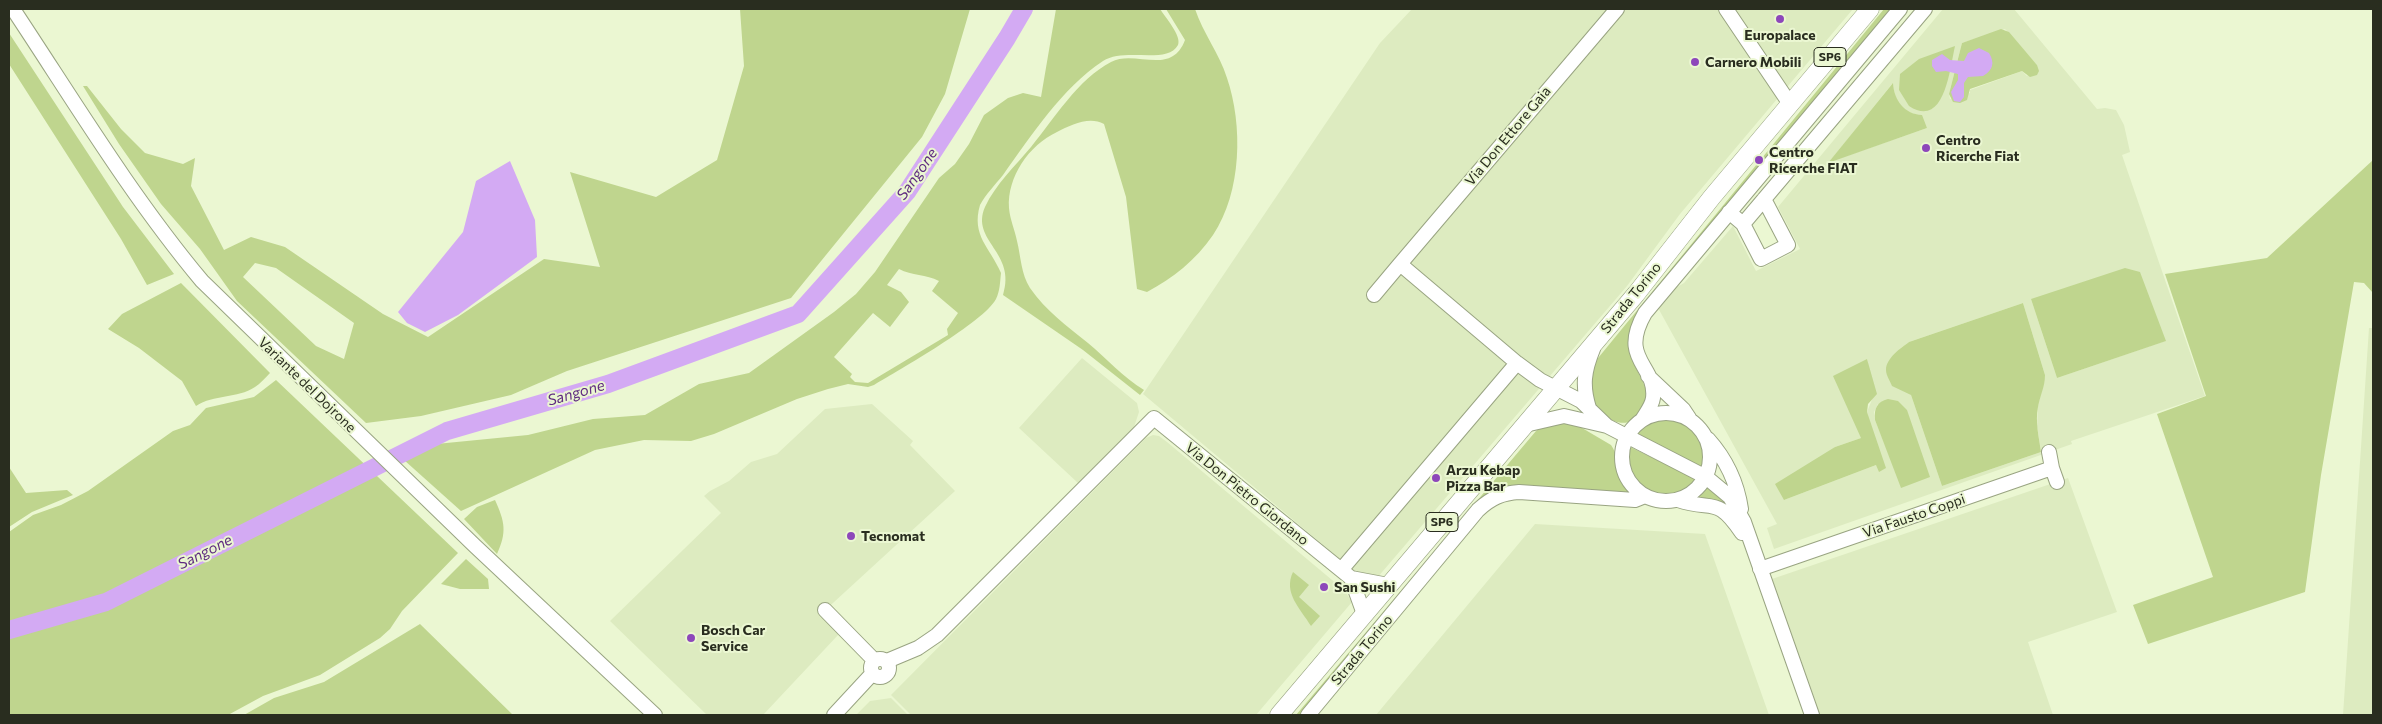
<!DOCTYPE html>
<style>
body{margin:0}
#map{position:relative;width:2382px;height:724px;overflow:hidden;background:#ebf7d2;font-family:Commissioner,sans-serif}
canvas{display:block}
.frame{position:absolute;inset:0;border:10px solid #292d1f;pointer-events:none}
</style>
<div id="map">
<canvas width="2382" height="724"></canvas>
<div class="frame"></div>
</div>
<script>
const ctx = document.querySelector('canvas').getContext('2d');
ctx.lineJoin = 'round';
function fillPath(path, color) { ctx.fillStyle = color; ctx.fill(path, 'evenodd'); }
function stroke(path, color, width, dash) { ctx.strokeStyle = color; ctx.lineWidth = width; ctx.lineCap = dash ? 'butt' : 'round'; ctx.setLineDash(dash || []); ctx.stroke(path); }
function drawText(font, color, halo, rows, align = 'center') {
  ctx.font = font + ' Commissioner,sans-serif'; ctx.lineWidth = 4; ctx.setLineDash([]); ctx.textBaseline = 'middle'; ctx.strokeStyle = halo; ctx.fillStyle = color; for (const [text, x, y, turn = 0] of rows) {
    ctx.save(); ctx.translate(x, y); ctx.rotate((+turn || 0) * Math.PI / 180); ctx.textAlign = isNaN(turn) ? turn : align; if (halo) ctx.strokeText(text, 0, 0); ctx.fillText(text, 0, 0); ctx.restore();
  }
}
fillPath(new Path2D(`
 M1412 9H1853L1680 214 1627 286 1371 585 1143 394 1380 43Z
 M1943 9H2014L2097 109 2105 108 2116 110 2124 125 2130 152 2122 155 2205 396 2071 441 2072 444 1774 549 1767 528 1777 524 1657 306 1668 292 1684 283 1733 226 1756 271 1800 249 1778 207ZM2005 29 2037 65 2027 76 2022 71 1970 90V93L1950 99 1949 94 1962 43ZM1892 84 1896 98 1900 105 1905 110 1919 116 1927 128 1829 162ZM2031 299 2165 341 2057 378ZM2023 303 2045 375 2038 406 2037 426 2041 452 1942 486 1911 395 1886 370 1889 363 1901 348 1909 342ZM1867 359 1873 397 1867 412 1876 465 1784 500 1835 447 1861 438ZM1878 404 1902 487 1875 420 1874 412Z
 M2369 328H2373V715H2343Z
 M1082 358 1137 403 1139 412 1134 427 1078 483 1019 428Z
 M872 404 913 441 910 445 955 491 821 614 839 634 763 715H707L610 621 721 513 704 496 710 491 729 481 751 462 777 454 825 409Z
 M1153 435 1159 436 1167 442 1344 590 1352 602 1256 715H911L891 695 1146 438Z
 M2068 478 2117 612 2028 642 2053 715H1820L1772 579Z
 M1535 524 1705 534 1769 715H1376Z
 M891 698 908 715H856L870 701Z`), '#ddebc0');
fillPath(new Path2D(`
 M740 9H970L945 94 922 137 791 298 567 371 511 395 421 416 366 423 237 301 200 249 161 204 119 144 83 86H87L121 129 145 153 183 164 195 158 191 186 224 250 251 237 285 247 383 314 428 337 544 259 600 267 570 172 656 197 717 160 744 66ZM255 263 276 268 354 323 344 359 316 346 243 277Z
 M1056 9H1160C1165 17 1182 36 1178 45 1167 65 1125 47 1103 61 1062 88 1031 136 1003 175 995 185 986 194 980 205 971 236 990 247 1001 273 1000 282 1000 291 996 299 984 322 899 370 874 385L868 387 848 384 828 389 797 399 714 434 691 441 644 440 595 450 461 511 404 460 426 445 528 435 593 419 645 415 699 384 749 373 834 312 856 294 875 272 939 178 955 164 969 144 984 115 1008 98 1023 93 1041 97ZM899 269C912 276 926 274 939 281L932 291 958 313 947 329 948 335 868 383 855 382 850 377 852 374 834 357 873 313 890 327 909 302 901 292 887 285Z
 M1166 9H1195C1203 33 1219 53 1227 78 1243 125 1242 192 1213 235 1196 260 1173 278 1147 292L1137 289 1126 197 1104 124C1089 116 1071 125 1057 132 1029 145 1007 177 1009 208 1010 220 1015 230 1017 241 1021 257 1021 274 1030 288 1046 311 1067 326 1088 343 1107 359 1123 377 1144 390L1140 395 1083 350 1003 295C1017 252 970 241 985 207 995 185 1016 165 1031 147 1054 119 1078 79 1111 62 1135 49 1171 77 1185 40Z
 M1884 9H1893L1629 340C1628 363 1644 376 1648 397 1645 403 1641 412 1636 417 1624 432 1597 415 1592 401 1588 390 1589 373 1594 363Z
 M2001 29 2009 32 2037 65 2039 71 2037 75 2030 77 2022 71 1970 89 1967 100 1960 103 1953 102 1949 94 1962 43Z
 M9 33 123 207 174 274 147 285 121 239 9 64Z
 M1955 46C1950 67 1945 130 1909 106L1899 90 1900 74 1919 59Z
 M1893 83C1894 100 1904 114 1922 115L1927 128 1828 163Z
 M2373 160V293L2364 283 2354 282 2321 475 2305 592 2148 644 2133 605 2213 577 2157 414 2206 396 2165 274 2267 258Z
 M2125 268 2140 272 2166 341 2057 378 2031 299Z
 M181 283 270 373C265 378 260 384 255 387 237 399 214 394 196 406L182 381 139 348 108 329 122 314Z
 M2023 303 2045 375C2045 387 2040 395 2038 407 2035 422 2039 437 2041 452L1942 486 1911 395 1892 386C1890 381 1886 375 1886 370 1886 358 1901 348 1909 342Z
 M1867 359 1877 394 1868 404 1867 412 1886 468 1879 472 1876 465 1784 500 1775 484 1835 447 1861 438 1833 376Z
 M276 380 458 553 402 611 390 629 380 638 320 675 263 696 228 715H9V532L33 515 61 505 88 491 173 431 190 425 206 408 254 397Z
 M1888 399 1898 401 1907 410 1930 477 1901 488 1875 420C1874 408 1877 402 1888 399Z
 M1670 418C1695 423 1709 443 1704 469L1634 434C1643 423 1655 418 1670 418Z
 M1560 422 1577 425 1611 445C1623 463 1615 477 1635 495L1502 490 1302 715H1296L1536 431 1542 426Z
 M1628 446 1698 480C1672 515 1617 488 1628 446Z
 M9 467 26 493 67 490 73 495 32 512 9 527Z
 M1706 484 1721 496 1733 514 1690 500Z
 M495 500C505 522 507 532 497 554L464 519 477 507Z
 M466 559 488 579 489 589H460L441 584Z
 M1293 572 1309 585 1299 597 1320 616 1311 626C1300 608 1283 593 1293 572Z
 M420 624 513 715H244L274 698 324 682Z`), '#bfd58e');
fillPath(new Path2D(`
 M1979 48 1989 53C1995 63 1993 70 1983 76L1968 77 1964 83V97L1960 102 1954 101 1951 92 1958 80V74L1946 71 1936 72 1932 66V60L1942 54 1950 60 1964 61 1968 53Z
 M510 161 535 220 537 257 458 315 425 332 407 323 398 312 463 232 476 181Z`), '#d3aaf3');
stroke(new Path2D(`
 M9 630 106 602 447 431 608 384 798 314 907 192 1007 38 1024 9`), '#d3aaf3', 18);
const minor = new Path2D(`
 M13 9C74 101 131 196 202 281L475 546 655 715
 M1726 9 1790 104
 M1729 212 1743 224 1925 9
 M1743 224 1761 259 1788 245 1764 199
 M1374 295 1400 264
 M1648 376 1683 409 1689 418
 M1589 408C1582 386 1584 371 1593 349
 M1622 457a44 44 0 1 1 88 0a44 44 0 1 1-88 0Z
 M1642 420C1646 413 1652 406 1653 398 1657 365 1618 360 1645 313L1900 9
 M1525 425 1564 416 1607 426 1706 477 1730 497 1744 522 1812 715
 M1607 426 1581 401 1540 380 1517 363 1400 264 1617 9
 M1708 439C1726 459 1737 482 1741 509
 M2052 468 2057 482
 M1678 500C1714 512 1716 495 1742 533
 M1760 569 2052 468 2049 452
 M1341 570 1517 363
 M1351 578 1388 585
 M825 610 874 660
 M871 668a9 9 0 1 1 18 0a9 9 0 1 1-18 0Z
 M887 661 918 648 937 635 1154 418 1351 578 1364 614
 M834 715 872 674
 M1308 715 1478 510C1491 498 1502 493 1519 492L1635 500 1645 496`);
const major = new Path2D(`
 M1279 715 1636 294 1712 197 1870 9`);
stroke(minor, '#99a482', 16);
stroke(major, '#99a482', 19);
stroke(minor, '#fff', 14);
stroke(major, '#fff', 18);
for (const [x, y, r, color] of [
 [1780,19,5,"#8d47ba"],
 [1695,62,5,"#8d47ba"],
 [1926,148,5,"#8d47ba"],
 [1759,160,5,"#8d47ba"],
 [1436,478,5,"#8d47ba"],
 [851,536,5,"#8d47ba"],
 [1324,587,5,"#8d47ba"],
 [691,638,5,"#8d47ba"]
]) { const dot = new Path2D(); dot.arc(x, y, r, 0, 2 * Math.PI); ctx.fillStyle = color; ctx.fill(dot); stroke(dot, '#ebf7d2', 2); }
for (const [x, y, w] of [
 [1830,57,32],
 [1442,522,32]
]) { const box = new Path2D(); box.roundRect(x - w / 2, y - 9.5, w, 19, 4); ctx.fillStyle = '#ebf7d2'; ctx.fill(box); stroke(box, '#292d1f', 1); }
drawText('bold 12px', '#292d1f', null, [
 ["SP6",1830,57],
 ["SP6",1442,522]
]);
drawText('bold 14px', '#292d1f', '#ebf7d2', [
 ["Europalace",1780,35,"center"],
 ["Carnero Mobili",1705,62],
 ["Centro",1936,140],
 ["Ricerche Fiat",1936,156],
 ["Centro",1769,152],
 ["Ricerche FIAT",1769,168],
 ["Arzu Kebap",1446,470],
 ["Pizza Bar",1446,486],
 ["Tecnomat",861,536],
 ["San Sushi",1334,587],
 ["Bosch Car",701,630],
 ["Service",701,646]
], 'left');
drawText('14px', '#292d1f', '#ebf7d2', [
 ["Via Don Ettore Gaia",1508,136,-50],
 ["Strada Torino",1631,298,-51],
 ["Variante del Dojrone",307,385,44],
 ["Via Don Pietro Giordano",1247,494,39],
 ["Via Fausto Coppi",1914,516,-19],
 ["Strada Torino",1362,650,-50]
]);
drawText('italic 15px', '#5f2b80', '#ebf7d2', [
 ["Sangone",917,174,-55],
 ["Sangone",576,393,-16],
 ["Sangone",205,552,-27]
]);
</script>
